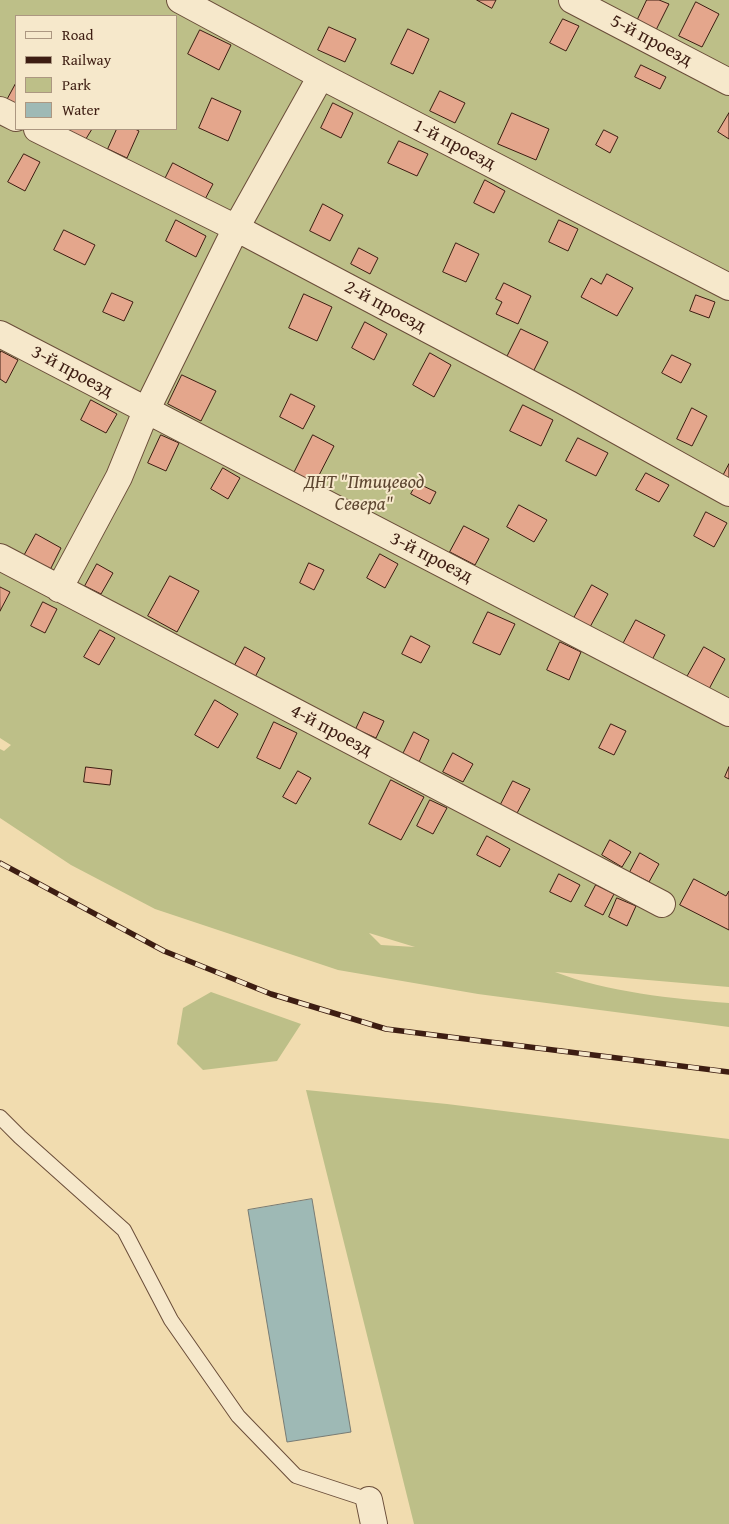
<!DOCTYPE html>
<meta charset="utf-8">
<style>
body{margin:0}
#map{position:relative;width:729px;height:1524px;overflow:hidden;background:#f1dcaf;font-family:"Gentium Book Plus",serif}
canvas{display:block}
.legend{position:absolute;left:15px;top:15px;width:162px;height:115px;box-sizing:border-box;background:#f6e8cb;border:1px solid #ac9781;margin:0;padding:6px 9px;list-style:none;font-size:15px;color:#3d1d12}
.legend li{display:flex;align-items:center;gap:10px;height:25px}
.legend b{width:25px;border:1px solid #ac9781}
</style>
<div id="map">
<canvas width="729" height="1524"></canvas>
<ul class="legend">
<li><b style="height:6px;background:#f6e8cb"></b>Road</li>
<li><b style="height:6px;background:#3d1d12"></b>Railway</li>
<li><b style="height:14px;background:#bdbf88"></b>Park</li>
<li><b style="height:14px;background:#9eb9b5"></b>Water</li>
</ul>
</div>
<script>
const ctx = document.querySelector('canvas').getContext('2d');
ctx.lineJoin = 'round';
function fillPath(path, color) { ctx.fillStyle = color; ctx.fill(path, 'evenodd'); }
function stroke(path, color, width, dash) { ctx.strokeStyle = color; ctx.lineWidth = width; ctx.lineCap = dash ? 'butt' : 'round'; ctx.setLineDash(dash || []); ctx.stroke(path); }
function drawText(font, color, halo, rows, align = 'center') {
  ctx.font = font + ' "Gentium Book Plus",serif'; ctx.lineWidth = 4; ctx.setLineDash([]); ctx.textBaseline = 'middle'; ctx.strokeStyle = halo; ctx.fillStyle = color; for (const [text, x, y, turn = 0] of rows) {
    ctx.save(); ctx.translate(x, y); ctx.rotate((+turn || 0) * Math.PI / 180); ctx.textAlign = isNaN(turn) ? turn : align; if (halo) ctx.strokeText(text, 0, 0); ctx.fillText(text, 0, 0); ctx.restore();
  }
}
fillPath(new Path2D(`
 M0 0H729V987L555 972C607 992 673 999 729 1003V1027L478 994 338 970 155 909 71 865 0 818V749L4 751 11 745 0 738ZM16 16H176V129H16ZM369 933 415 947 381 945Z
 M211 992 301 1024 277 1061 203 1070 177 1044 183 1008Z
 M306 1090 447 1104 729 1139V1524H414Z`), '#bdbf88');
const water = new Path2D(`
 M312 1199 351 1432 287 1442 248 1210Z`);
fillPath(water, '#9eb9b5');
stroke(water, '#777b74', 1);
const building = new Path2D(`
 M477 0H496L492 8Z
 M647 0H659L669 4 656 30 637 21Z
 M696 2 719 14 702 47 679 36Z
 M563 19 579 26 566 51 550 43Z
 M329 27 356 39 345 62 318 50Z
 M408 29 429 39 413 74 391 64Z
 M200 30 231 45 219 70 188 54Z
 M641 65 666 77 660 89 635 77Z
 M16 83V107L6 102Z
 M440 91 465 103 455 123 430 111Z
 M212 98 241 111 228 141 199 128Z
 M333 103 353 113 341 138 321 128Z
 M512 113 549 129 536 160 498 144Z
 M729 113V139L718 132Z
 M68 129H92L84 142 66 132Z
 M117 129H135L139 131 127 158 108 149Z
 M604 130 618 137 610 153 596 145Z
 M399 141 428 154 417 176 388 163Z
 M24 154 40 162 25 191 8 182Z
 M173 163 213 184 202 205 162 185Z
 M485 180 505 191 494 213 474 203Z
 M323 204 343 215 330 241 310 231Z
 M176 220 206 236 196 257 166 241Z
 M559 220 578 229 568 251 549 242Z
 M64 230 95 245 85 265 54 250Z
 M456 243 479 254 466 282 443 272Z
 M359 248 378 258 370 274 351 264Z
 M607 274 633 288 617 316 581 297 591 278 601 284Z
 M504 283 531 296 518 324 496 314 502 302 496 299Z
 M112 293 133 302 124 321 103 312Z
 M304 294 332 307 317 341 289 328Z
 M696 295 715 302 709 318 690 311Z
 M365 322 387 334 374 360 352 348Z
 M521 329 548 342 533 372 506 359Z
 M1 351 18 360 6 383 0 379V354Z
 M430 353 451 365 434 397 413 385Z
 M672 355 691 364 681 383 662 373Z
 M182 375 216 391 201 421 168 404Z
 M291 394 315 406 303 429 280 417Z
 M91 400 117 414 106 433 81 420Z
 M523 405 553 420 541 446 510 431Z
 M692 408 707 416 692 446 677 439Z
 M161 435 179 443 166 471 148 463Z
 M313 435 334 446 315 483 294 473Z
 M578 438 608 453 596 476 566 461Z
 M729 464V479L723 476Z
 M223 468 240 478 228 499 211 489Z
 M646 473 669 485 659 502 636 490Z
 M417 483 436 492 430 504 411 494Z
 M519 505 547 520 534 542 507 527Z
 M706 512 727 523 714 547 694 536Z
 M464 526 489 539 475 565 450 552Z
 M36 534 61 548 50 570 24 556Z
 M380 554 398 564 385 588 367 578Z
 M309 563 324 570 314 590 300 583Z
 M97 564 113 573 101 594 85 586Z
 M170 576 199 591 177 632 148 616Z
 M592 585 608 594 590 627 574 618Z
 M0 587 10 592 0 611Z
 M43 602 57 609 45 633 31 626Z
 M488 612 515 624 500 655 473 643Z
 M636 620 665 635 652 660 623 644Z
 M100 630 115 638 99 665 84 657Z
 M411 636 430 646 421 663 402 654Z
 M560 642 581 652 569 680 547 670Z
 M245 647 265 658 254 679 234 667Z
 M704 647 725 659 709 689 687 677Z
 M215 700 238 714 218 748 195 735Z
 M364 712 384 721 376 738 356 729Z
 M274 722 297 733 280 769 257 758Z
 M611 724 626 731 614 755 599 748Z
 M414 732 429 740 419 762 403 754Z
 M453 753 473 764 463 782 443 772Z
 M86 767 112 770 110 785 84 782Z
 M729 767V779L725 777Z
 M298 771 311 778 296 804 283 797Z
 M391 780 424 797 401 840 369 824Z
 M513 781 530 789 516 815 500 806Z
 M430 800 447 808 433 834 417 826Z
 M487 836 510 849 500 867 477 855Z
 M610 840 631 852 622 867 602 855Z
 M640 853 659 864 649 882 630 872Z
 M559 874 580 885 571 902 550 892Z
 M694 879 726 896 729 891V930L680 905Z
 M596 885 614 894 603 915 585 906Z
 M617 898 636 906 627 926 609 917Z`);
fillPath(building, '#e4a68c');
stroke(building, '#3d1d12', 1);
const lane = new Path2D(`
 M0 1117 20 1137 124 1230 171 1320 238 1416 296 1476 369 1500`);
const street = new Path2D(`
 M180 0 321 76 729 287
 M572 0 729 82
 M0 110 16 118
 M37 129 236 228 569 404 729 493
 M0 334 729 713
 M0 557 662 904
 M59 589 119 477 146 411 236 228 321 76
 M369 1500 374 1524`);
stroke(lane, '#6a4d39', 16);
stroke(street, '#6a4d39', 28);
stroke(lane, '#f6e8cb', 14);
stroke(street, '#f6e8cb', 26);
const rail = new Path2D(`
 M0 863 164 951 271 994 386 1029 729 1072`);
stroke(rail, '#3d1d12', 5.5);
stroke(rail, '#f6e8cb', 4, [11]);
drawText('19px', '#3d1d12', '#f6e8cb', [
 ["5-й проезд",651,41,28],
 ["1-й проезд",454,145,27],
 ["2-й проезд",385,307,28],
 ["3-й проезд",72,372,28],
 ["3-й проезд",431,558,27],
 ["4-й проезд",331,731,28]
]);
drawText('italic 19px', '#5d4630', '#f6e8cb', [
 ["ДНТ \"Птицевод",364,483],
 ["Севера\"",364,505]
]);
</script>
